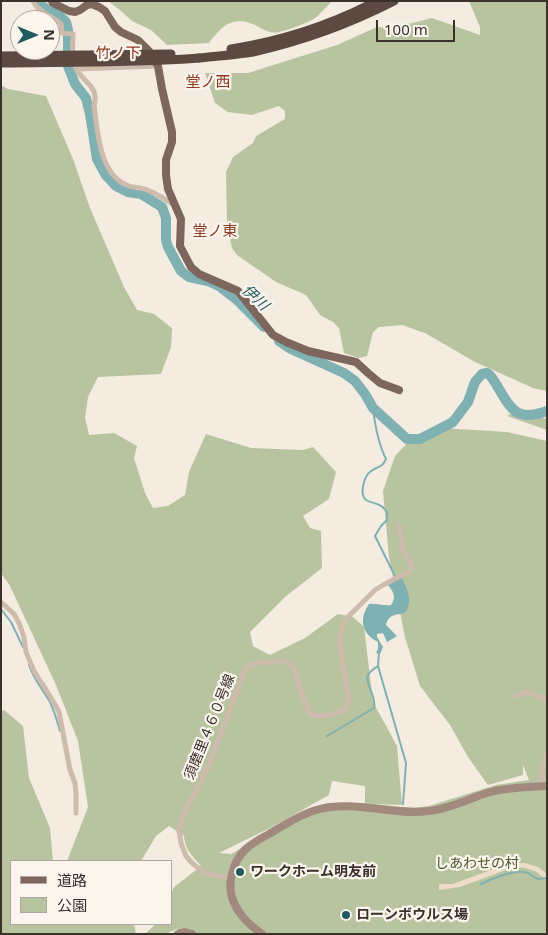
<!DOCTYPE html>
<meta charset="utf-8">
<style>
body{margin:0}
#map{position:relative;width:548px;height:935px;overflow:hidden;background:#f4ebe1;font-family:"Noto Sans","Noto Sans JP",sans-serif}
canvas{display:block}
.frame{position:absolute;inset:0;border:2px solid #3b302b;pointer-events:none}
.legend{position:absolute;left:10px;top:860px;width:162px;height:65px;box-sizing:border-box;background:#fbf5ee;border:1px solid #aea6a0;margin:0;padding:6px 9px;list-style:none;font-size:15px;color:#3b302b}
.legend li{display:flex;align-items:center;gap:10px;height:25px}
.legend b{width:25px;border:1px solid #aea6a0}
.north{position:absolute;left:10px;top:10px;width:50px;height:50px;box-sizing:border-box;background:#fbf5ee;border:1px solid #aea6a0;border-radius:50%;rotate:90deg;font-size:14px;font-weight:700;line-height:20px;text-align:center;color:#3b302b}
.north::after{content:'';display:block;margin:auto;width:18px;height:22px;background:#1f5a5e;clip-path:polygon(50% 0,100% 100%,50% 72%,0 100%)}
.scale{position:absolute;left:376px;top:20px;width:79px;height:22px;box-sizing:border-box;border:2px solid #3b302b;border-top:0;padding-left:6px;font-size:15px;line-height:18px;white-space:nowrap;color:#3b302b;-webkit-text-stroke:4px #fbf5ee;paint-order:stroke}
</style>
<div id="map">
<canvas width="548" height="935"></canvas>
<div class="frame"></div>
<ul class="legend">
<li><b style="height:6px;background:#7d675c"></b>道路</li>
<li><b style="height:14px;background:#b8c4a0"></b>公園</li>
</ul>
<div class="north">N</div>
<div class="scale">100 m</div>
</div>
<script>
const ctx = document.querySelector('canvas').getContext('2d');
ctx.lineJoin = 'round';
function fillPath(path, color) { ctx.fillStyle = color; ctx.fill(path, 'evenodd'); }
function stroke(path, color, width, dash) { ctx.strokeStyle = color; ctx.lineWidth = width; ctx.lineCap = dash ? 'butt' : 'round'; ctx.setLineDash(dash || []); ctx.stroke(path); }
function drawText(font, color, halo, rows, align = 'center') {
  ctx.font = font + ' "Noto Sans","Noto Sans JP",sans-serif'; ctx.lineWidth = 4.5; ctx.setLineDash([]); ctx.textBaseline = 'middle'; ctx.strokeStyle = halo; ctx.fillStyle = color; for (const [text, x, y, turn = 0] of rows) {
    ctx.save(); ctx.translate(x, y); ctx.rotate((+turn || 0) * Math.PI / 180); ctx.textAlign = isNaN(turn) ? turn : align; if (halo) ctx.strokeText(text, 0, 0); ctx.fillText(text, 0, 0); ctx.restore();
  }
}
fillPath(new Path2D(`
 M108 1H332C326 7 319 16 312 20 307 23 285 31 279 32 271 34 264 30 257 26 234 14 222 25 209 43L167 45 151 30 132 21 121 11Z
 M469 1H547V391L533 388 475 362 425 333 402 325 379 327 373 332 367 356 359 358 344 353 339 328 333 322 320 315 306 295 276 282 237 255 232 248 227 224 226 172 233 157 253 143 256 136 285 119V111L279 106 252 115 228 112 215 103 205 73H248L337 45 377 27 393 28 432 18 480 35V27Z
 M1 85 8 89 46 96 73 159 90 208 124 287 137 310 154 314 172 328 171 347 161 374 98 377 88 397 85 418 89 435 114 433 137 446 134 458 145 493 153 508 168 506 185 495 189 472 206 434 251 448 303 450 313 447 336 472 329 499 303 516 310 528 321 531 322 568 285 597 250 632 253 646 270 655 305 638 338 614 353 617 364 627 373 702 397 746 402 805 372 804 414 808 429 806 496 785 529 780 523 765V775L488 785 468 757 450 725 420 686 405 637 389 557 383 491 395 456 414 436 442 428 507 432 547 441V934H177V929L165 934H147L146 933 156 924H171V890L173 891V888L201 866C193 857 184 848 184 836L169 826 156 836 141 861H67L88 807 78 741 56 685 10 586 1 573ZM332 781 365 786V803H328L307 810 231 854 219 853 272 827 329 795Z
 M514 412 547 419V430L507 416Z
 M4 710 23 726 29 778 50 828 53 861H11V924H134L136 934H1V711Z`), '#b8c4a0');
fillPath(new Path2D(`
 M510 863H525L538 867 547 874V881L535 871 525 868 518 867 506 870 460 887 439 890V884H452L458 882Z`), '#ecdcc8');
fillPath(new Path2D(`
 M401 577C407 588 414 601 405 613 395 615 389 614 386 625L397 636 387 642 383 633 377 634V637L383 647 380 654 376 653 378 649V642C361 633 359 619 369 604 377 603 383 606 391 605 397 597 393 591 387 584Z`), '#7fb0b2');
stroke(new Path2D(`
 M373 408C375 426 378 443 386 459 383 467 377 467 371 471 364 476 359 494 366 500 371 503 377 503 381 506 384 507 385 510 387 512V520L381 526 375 536 396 578
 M1 609 11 622 23 647
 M29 665C33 678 42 689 49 700 54 710 57 720 60 731
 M378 666 406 763 403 804
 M327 736 374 708C377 697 364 682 368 675 370 671 375 668 378 666L379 652
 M481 884C491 879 517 868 528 873 531 874 534 878 538 879L547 878`), '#7fb0b2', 2);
stroke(new Path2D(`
 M39 1 42 6 60 16 66 22 68 30V66L75 84 86 98 90 114 97 159 105 174 116 186 128 192 141 194 162 207 166 218V240L168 247 181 271 189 277 208 281 219 286 236 299 264 327
 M279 341 291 349 344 373 355 381 365 394 373 408 407 439H420L453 422 468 402 475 382 482 374 487 373C493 377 495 383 499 389 512 412 519 421 547 411`), '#7fb0b2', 10);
stroke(new Path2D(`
 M33 1 36 6 44 13 56 20 61 24 62 33 73 34C73 44 71 57 75 66 81 82 100 85 94 106 98 132 99 176 129 186 134 188 139 187 144 189 153 191 166 200 174 205
 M76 69 158 66
 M1 602 14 614 19 623 24 637 26 652 34 671 50 696 59 712 70 770 75 783 76 794V813
 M516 696 526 692 546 699
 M543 787 542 770 547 753
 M231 878 211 875 205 873 193 864 186 856 181 843 179 830 183 815 208 767 245 670 249 665 258 663 283 661 289 663 295 669 301 692 310 715C320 716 340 716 346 707 347 706 349 701 349 700L341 651 340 639 342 627 346 619 375 590 383 585 410 571 412 566 403 550 399 526`), '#cdbbac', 5);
stroke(new Path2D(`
 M178 934 185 932 192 934
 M262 934C242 920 225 900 232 874 237 852 250 844 269 834 284 825 299 815 316 810 353 799 392 816 429 811 450 809 470 798 490 792 509 787 528 787 547 786`), '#a18a7d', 8);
stroke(new Path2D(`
 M52 1 53 3 69 11 75 12 80 10 87 5 92 4 99 7 105 11 115 27 121 32 138 40 149 51 158 66 162 89 172 132V142L166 160V175L168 189 181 219 180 246 191 267 199 274 238 291 273 335 286 342 308 351 356 362 368 373 380 383 399 390`), '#7d675c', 8);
stroke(new Path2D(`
 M231 49C282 41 331 25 377 1
 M199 58C217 56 235 55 253 52 302 41 349 24 394 1`), '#5c4a42', 9);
stroke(new Path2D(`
 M1 56 171 54
 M1 63C67 62 133 63 199 58`), '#5c4a42', 9);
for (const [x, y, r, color] of [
 [240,872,5,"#1f5a5e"],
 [346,915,5,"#1f5a5e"]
]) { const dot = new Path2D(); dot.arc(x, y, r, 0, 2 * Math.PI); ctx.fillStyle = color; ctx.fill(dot); stroke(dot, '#fbf5ee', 2); }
drawText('14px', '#3b302b', '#fbf5ee', [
 ["須磨里４６０号線",210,727,-68]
]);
drawText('14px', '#4a5a2e', '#fbf5ee', [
 ["しあわせの村",477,864]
]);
drawText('bold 14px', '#3b302b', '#fbf5ee', [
 ["ワークホーム明友前",250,872],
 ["ローンボウルス場",356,915]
], 'left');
drawText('15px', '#8c3b22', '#fbf5ee', [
 ["竹ノ下",118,54],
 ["堂ノ西",208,83],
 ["堂ノ東",215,232]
]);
drawText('italic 15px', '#1f5a5e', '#fbf5ee', [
 ["伊川",255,298,43]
]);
</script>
